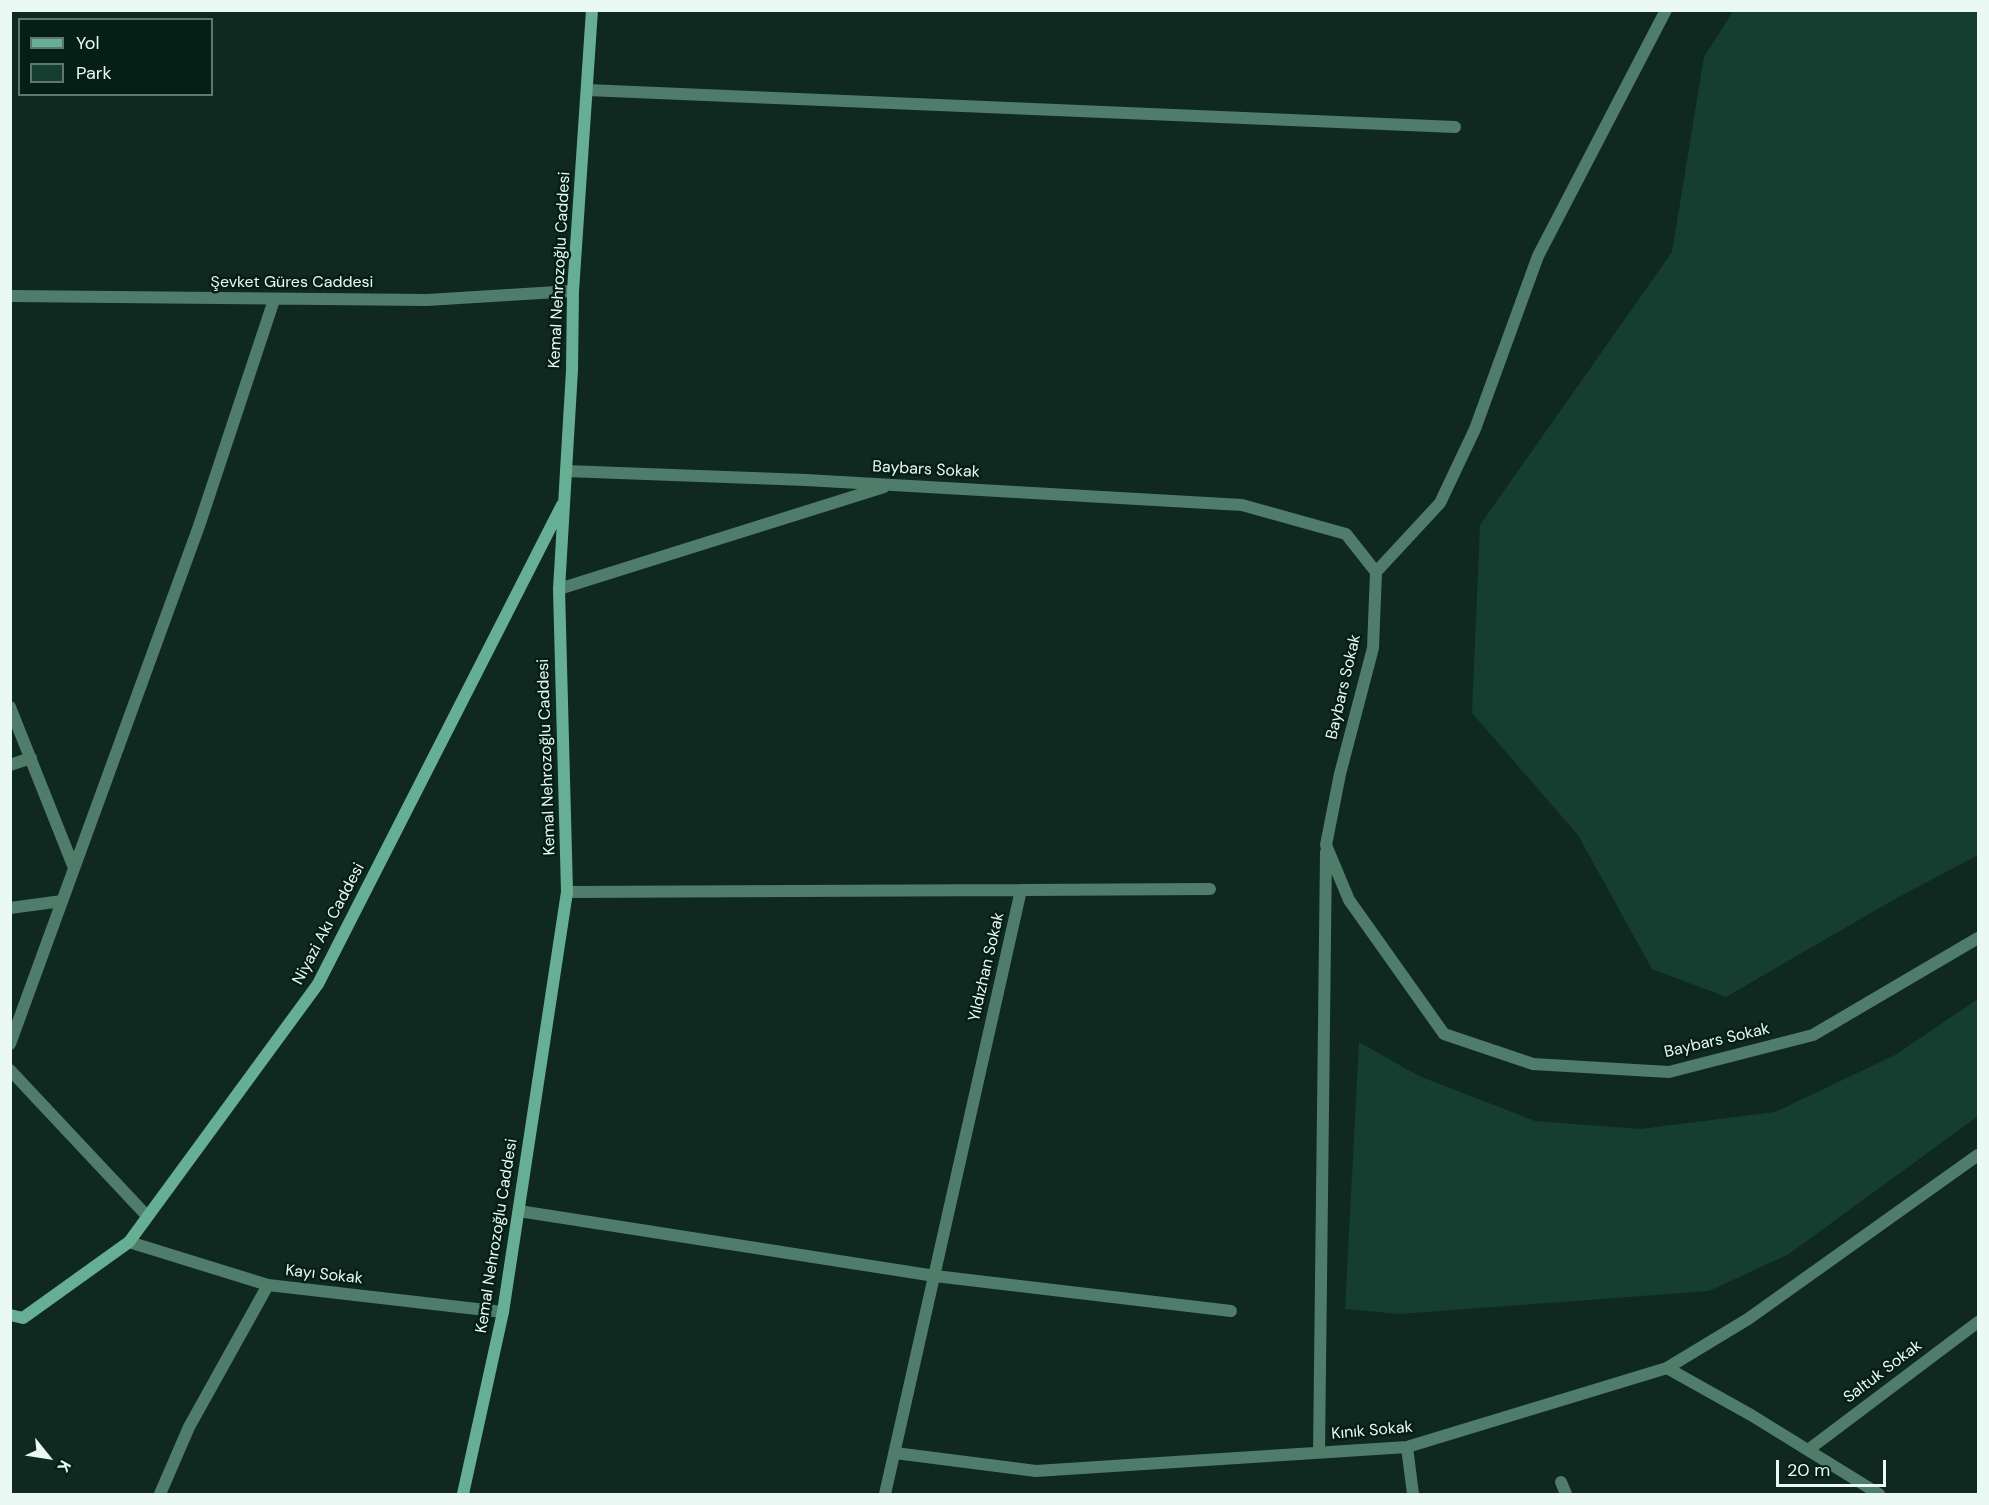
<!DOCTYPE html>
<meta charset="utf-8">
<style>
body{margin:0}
#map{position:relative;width:1989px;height:1505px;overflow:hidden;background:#0f2920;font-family:"DM Sans",sans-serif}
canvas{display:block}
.frame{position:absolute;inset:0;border:12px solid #eaf9f3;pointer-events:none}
.legend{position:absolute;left:18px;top:18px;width:195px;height:78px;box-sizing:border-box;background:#051f17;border:2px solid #61766f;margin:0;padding:8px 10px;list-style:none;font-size:18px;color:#eaf9f3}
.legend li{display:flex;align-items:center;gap:12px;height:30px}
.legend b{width:30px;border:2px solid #61766f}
.north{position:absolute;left:18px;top:1427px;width:60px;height:60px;-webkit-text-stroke:4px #051f17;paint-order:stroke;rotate:120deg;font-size:16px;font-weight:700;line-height:24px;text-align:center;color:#eaf9f3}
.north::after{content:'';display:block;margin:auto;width:21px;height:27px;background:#eaf9f3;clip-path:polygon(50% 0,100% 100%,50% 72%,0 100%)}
.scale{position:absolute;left:1776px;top:1460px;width:110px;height:27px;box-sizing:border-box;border:3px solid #eaf9f3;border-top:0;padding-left:8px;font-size:18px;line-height:21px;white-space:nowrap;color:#eaf9f3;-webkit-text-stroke:4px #051f17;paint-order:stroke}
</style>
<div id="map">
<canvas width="1989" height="1505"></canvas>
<div class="frame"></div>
<ul class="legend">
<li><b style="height:8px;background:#67af94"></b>Yol</li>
<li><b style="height:16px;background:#153e30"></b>Park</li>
</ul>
<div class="north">K</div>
<div class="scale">20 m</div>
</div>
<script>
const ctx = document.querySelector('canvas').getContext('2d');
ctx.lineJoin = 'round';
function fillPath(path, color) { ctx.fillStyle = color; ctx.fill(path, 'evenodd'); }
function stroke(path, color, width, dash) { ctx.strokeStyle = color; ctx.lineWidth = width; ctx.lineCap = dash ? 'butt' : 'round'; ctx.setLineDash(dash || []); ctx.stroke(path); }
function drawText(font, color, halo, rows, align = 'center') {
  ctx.font = font + ' "DM Sans",sans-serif'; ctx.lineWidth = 5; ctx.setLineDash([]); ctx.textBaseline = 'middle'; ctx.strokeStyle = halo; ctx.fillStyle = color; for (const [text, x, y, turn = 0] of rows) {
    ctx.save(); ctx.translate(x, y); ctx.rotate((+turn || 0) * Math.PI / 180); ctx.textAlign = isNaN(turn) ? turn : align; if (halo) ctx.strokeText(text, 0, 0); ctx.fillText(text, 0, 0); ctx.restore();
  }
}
fillPath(new Path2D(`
 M1734 10 1978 11V855L1893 900 1726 997 1652 969 1578 835 1472 713 1480 525 1672 252 1704 57Z
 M1978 999V1116L1789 1254 1709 1291 1399 1314 1345 1309 1359 1042 1419 1076 1535 1121 1640 1129 1775 1112 1895 1055Z`), '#153e30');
stroke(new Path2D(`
 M587 90 1455 127
 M10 765 31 758
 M1561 1482 1566 1494`), '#507c6b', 12);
stroke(new Path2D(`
 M10 296 427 300 573 291
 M566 471 806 480 1242 505 1346 534 1376 572 1373 648 1340 774 1326 845 1349 900 1444 1034 1533 1064 1669 1072 1813 1035 1978 938
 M1376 572 1440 503 1475 429 1538 256 1666 10
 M559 589 884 487
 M10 707 74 868
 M1021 890 1210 889
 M567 892 1021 890 885 1494
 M10 908 62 901
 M10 1044 199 526 274 300
 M10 1070 147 1216
 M519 1211 935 1276 1231 1311
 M129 1242 268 1285
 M1667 1368 1748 1319 1978 1155
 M1407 1447 1413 1494
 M1808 1450 1978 1322
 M1319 1452 1326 852
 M895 1453 1036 1471 1407 1447 1667 1368 1751 1415 1879 1494
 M160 1494 189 1427 268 1285 503 1312`), '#507c6b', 12);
stroke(new Path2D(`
 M10 1315 23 1318 129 1242 318 984 562 505
 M463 1494 503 1312 567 892 559 589 572 370 573 291 592 10`), '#67af94', 12);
drawText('16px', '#eaf9f3', '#051f17', [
 ["Kemal Nehrozoğlu Caddesi",560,270,-87],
 ["Şevket Güres Caddesi",292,283],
 ["Baybars Sokak",926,470,3],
 ["Baybars Sokak",1344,687,-77],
 ["Kemal Nehrozoğlu Caddesi",547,757,-92],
 ["Niyazi Akı Caddesi",329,924,-62],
 ["Yıldızhan Sokak",987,967,-77],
 ["Baybars Sokak",1717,1041,-13],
 ["Kemal Nehrozoğlu Caddesi",497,1236,-81],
 ["Kayı Sokak",324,1275,6],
 ["Saltuk Sokak",1883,1372,-37],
 ["Kınık Sokak",1372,1431,-5]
]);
</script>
